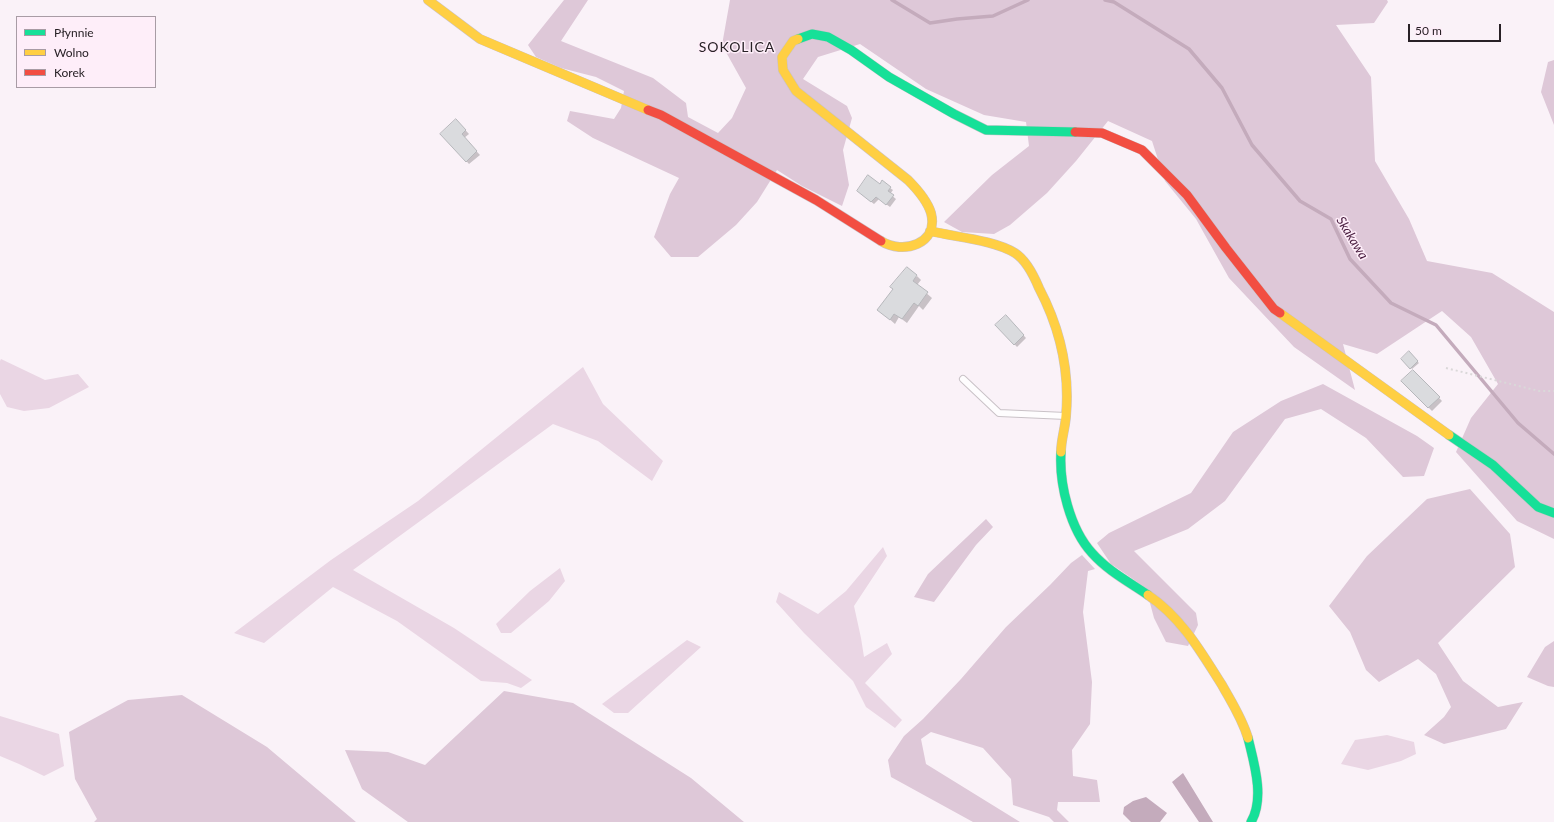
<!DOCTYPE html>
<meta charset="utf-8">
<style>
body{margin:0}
#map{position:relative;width:1554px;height:822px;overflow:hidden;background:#faf2f8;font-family:Lato,sans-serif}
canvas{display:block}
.legend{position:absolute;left:16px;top:16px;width:140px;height:72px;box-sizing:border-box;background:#feeef9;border:1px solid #a89ca5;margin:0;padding:5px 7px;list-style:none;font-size:12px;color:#282126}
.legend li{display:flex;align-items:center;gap:8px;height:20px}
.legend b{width:20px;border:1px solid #a89ca5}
.scale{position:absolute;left:1408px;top:24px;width:93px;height:18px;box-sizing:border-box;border:2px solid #282126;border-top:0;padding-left:5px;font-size:12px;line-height:14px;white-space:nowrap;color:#282126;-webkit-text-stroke:3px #feeef9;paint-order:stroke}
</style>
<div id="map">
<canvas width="1554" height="822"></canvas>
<ul class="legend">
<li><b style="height:5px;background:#16e098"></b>Płynnie</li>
<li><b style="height:5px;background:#ffcf43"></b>Wolno</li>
<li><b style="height:5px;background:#f24e42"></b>Korek</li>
</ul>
<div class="scale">50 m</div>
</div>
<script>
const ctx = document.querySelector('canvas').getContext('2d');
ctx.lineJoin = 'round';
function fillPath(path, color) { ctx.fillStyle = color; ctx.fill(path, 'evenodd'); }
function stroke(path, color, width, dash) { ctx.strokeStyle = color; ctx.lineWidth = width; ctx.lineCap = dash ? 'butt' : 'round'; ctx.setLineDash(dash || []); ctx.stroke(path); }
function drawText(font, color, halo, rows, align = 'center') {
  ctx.font = font + ' Lato,sans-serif'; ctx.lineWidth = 3; ctx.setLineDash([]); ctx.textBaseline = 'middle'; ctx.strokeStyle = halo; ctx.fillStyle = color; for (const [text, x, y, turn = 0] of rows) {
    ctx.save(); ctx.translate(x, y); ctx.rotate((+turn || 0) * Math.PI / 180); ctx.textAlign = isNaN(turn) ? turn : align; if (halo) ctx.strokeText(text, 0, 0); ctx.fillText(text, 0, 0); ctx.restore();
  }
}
fillPath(new Path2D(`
 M1 359 45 380 78 374 89 387 49 408 24 411 7 407 0 394V361Z
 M583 367 603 404 663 461 652 481 598 441 553 424 353 570 454 628 532 680 521 688 507 683 481 681 397 621 333 587 264 643 234 633 331 560 418 501Z
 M883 547 887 556 854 606 861 638 864 657 887 643 892 654 865 683 902 720 895 728 866 707 853 681 804 633 776 602 779 592 818 614 846 591Z
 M560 568 565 581 549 601 511 633H501L496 624 530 591Z
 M687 640 701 647 628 713H614L602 704Z
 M0 716 59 734 64 766 44 776 19 764 0 756Z
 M1387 735 1414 742 1416 754 1401 761 1368 770 1341 764 1355 740Z`), '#ead6e4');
fillPath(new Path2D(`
 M564 0H588L561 41 653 78 686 103 688 117 718 133 732 118 746 88 722 45 730 0H1387L1388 2 1374 23 1336 25 1371 77 1375 161 1409 219 1427 261 1492 273 1554 312V539L1517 521 1456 452 1471 418 1498 384 1471 337 1442 311 1377 354 1343 344 1355 390 1294 347 1229 278 1196 219 1165 181 1152 141 1108 121 1076 161 1047 193 1010 225 994 234 962 232 944 222 992 175 1029 146 1026 122 984 115 926 89 860 44 818 57 803 79 847 106 852 118 843 150 849 185 842 206 802 186 777 170 757 202 736 225 698 257H671L654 237 670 194 679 178 593 138 567 121 570 111 614 119 621 108 624 91 596 77 561 68 536 57 528 45Z
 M1554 60V125L1541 92 1548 62Z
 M1323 384 1417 436 1434 448 1424 476 1403 477 1366 438 1321 409 1285 419 1225 501 1188 529 1134 551 1196 613 1198 625 1188 646 1166 642 1154 618 1146 588 1111 564 1097 543 1109 533 1191 493 1233 432 1281 401Z
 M1470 489 1510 534 1515 567 1438 643 1463 681 1498 707 1523 702 1506 729 1444 744 1424 735 1444 717 1451 707 1436 674 1418 659 1379 682 1366 670 1350 632 1329 606 1367 556 1427 499Z
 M986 519 993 527 976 545 934 602 914 597 928 574Z
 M1082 555 1095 569 1088 571 1083 612 1092 682 1090 724 1072 750 1073 776 1097 780 1100 802H1058L1057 810 1069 822H1054L1049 817 1013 805 1011 779 983 748 931 732 921 739 926 764 1020 822H973L891 777 888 760 904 736 923 719 961 679 1006 627 1050 585 1071 563Z
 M1554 641V687L1548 686 1527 677 1545 647Z
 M504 691 573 703 691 778 744 822H408L362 789 345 750 388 752 425 765Z
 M182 695 267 747 356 822H94L97 819 75 779 69 732 128 700Z`), '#dec8d8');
fillPath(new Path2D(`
 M1183 773 1213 822H1199L1172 782Z
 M1146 797 1167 813 1160 822H1131L1123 814 1124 807 1133 801Z`), '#c4abbc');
fillPath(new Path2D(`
 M456 120 469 134 464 138 480 155 469 164 441 134Z
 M880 186 890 188 893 190 890 194 896 199 890 207 879 199 874 204 861 194Z
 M917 276 921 280 917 285 932 298 923 310 919 306 907 323 899 317 895 324 879 310Z
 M1006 317 1026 338 1017 347 997 325Z
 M1409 353 1419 363 1412 369 1402 359Z
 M1413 371 1442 401 1432 411 1402 381Z`), '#0003');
stroke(new Path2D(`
 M892 0 930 23 957 19 993 16 1028 0
 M1105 0 1114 2 1189 49 1222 88 1252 145 1300 201 1331 219 1350 259 1391 303 1436 325 1518 423 1554 454`), '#c4abbc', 3.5);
const building = new Path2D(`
 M456 119 466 130 462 134 477 151 466 162 440 134Z
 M868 175 880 184 882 180 891 187 888 191 894 195 886 205 876 197 871 202 857 191Z
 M907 267 917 275 913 281 928 292 918 306 914 303 902 319 894 314 890 320 877 310 893 289 890 287Z
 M1006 315 1024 335 1014 345 995 325Z
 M1409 351 1418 361 1410 369 1401 359Z
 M1413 370 1440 397 1428 408 1401 381Z`);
fillPath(building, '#dadbde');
stroke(building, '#b6b7bb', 1);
const lane = new Path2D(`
 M963 379 999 413 1066 416`);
const fast = new Path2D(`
 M798 39 812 34 828 37 851 50 889 77 954 114 986 130 1075 132
 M1449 435 1493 465 1538 507 1554 513
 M1061 452C1059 484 1070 529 1092 553 1108 571 1129 582 1148 595
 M1248 738C1254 763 1265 798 1251 822`);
const slow = new Path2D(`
 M428 0 480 39 648 110
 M798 39 793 41 782 57 783 70 796 91 908 180C917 189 927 200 931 213 939 244 903 255 881 241
 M930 231C955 237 994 240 1015 253 1026 260 1034 276 1039 288 1060 328 1070 371 1066 416 1065 429 1061 440 1061 452
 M1280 313 1449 435
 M1148 595C1182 618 1201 652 1222 685 1232 703 1242 718 1248 738`);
const jam = new Path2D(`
 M648 110 661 115 816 200 881 241
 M1075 132 1102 133 1142 150 1187 195 1226 248 1274 309 1280 313`);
stroke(lane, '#c9c2c7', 8);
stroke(fast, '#c9c2c7', 10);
stroke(slow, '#c9c2c7', 10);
stroke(jam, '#c9c2c7', 10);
stroke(new Path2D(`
 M1446 368 1539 391H1554`), '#dad8d9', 2, [2, 3]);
stroke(lane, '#fefdfe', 6);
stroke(fast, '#16e098', 9);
stroke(slow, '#ffcf43', 9);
stroke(jam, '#f24e42', 9);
drawText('italic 13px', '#471b3d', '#feeef9', [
 ["Skakawa",1352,238,58]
]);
ctx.letterSpacing = '1px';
drawText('14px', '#282126', '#feeef9', [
 ["SOKOLICA",737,47]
]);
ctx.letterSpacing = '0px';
</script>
